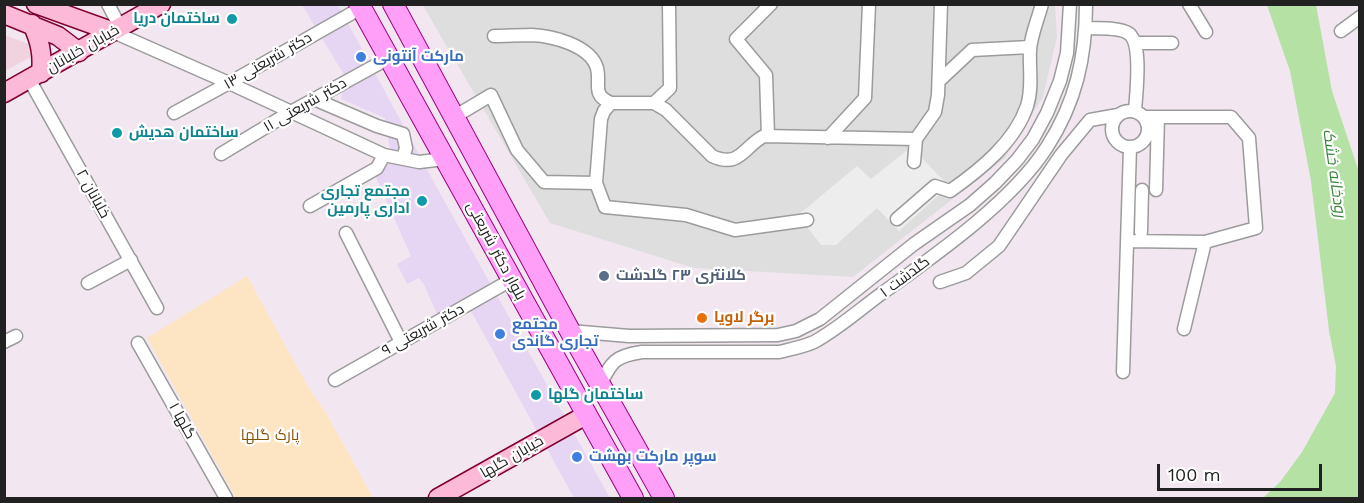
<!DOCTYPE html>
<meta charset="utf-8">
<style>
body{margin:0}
#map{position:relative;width:1364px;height:503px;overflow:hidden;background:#f2e7f0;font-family:"Work Sans",sans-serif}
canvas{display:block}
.frame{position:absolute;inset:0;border:6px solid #212121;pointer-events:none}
.scale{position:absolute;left:1157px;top:464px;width:165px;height:27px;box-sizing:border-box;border:3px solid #212121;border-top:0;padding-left:8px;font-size:18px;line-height:21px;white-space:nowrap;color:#212121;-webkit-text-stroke:4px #fff;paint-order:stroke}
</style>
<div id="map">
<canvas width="1364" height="503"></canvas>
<div class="frame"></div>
<div class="scale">100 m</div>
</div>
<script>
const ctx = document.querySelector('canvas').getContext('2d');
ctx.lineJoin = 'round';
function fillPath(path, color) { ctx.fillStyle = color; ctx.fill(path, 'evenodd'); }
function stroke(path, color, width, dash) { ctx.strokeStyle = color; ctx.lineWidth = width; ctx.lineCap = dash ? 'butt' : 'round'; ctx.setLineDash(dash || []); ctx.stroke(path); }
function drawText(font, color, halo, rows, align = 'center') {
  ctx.font = font + ' "Work Sans",Cairo,sans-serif'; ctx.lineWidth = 4.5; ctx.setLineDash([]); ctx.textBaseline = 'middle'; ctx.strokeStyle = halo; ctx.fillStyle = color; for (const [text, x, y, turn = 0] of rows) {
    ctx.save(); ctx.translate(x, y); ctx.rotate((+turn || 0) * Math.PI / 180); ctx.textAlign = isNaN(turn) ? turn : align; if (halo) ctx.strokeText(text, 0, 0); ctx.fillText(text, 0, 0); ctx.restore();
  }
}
fillPath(new Path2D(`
 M422 4 1055 5 1057 37 1043 97 1005 158 853 277 694 268 550 223Z`), '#dededf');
fillPath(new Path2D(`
 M302 5H338L441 195 610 498H574L466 302 439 318 424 285 419 278 407 284 397 264 411 256 374 173 392 162 385 118 341 99 344 75Z`), '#e6d6f3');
fillPath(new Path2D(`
 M5 35 44 50 5 71Z`), '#f1d2df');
fillPath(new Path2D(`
 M247 276 307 385 326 413 373 498H236L147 338Z`), '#fde5c3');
fillPath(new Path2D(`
 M911 147 949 186 899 231 877 208 836 245H821L798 215 857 166 871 179Z`), '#ededed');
fillPath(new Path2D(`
 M1267 5H1316L1332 91 1359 172V498H1263L1280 482 1302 452 1335 393 1336 366 1329 331 1311 181 1290 71Z`), '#b5e1a5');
const street = new Path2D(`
 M108 4 120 27
 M1189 4 1206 32
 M1086 28C1098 29 1118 27 1128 33 1143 42 1136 94 1135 111
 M111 31 229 83 384 155 419 162 445 159
 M1341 31 1360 17
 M494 36C506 36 519 35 532 35 552 36 590 45 597 68 601 84 591 95 611 103
 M1136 43H1172
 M29 79 157 308
 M939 81 972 50 1030 47
 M314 99 377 126 403 134 406 148 403 158
 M654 103 670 88 669 4
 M1112 129a18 18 0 1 1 36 0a18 18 0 1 1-36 0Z
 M174 113 229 83 361 8
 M454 117 491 95 517 150 544 182 596 183 605 207 686 215 735 230 807 220
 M1144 117H1231L1249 138 1256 228 1205 242 1184 329
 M768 136 766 75 736 39 771 4
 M828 138 865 98 869 4
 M221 154 289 113 389 58
 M914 162 916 139
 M596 183 601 119 604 111 611 103H654L666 110 712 156C740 169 744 146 764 136L916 139 935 112 938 95 941 4
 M1156 190 1158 117
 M310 206 377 168 384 155
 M897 219 935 186 950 191C980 170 1015 142 1027 106 1033 88 1029 68 1030 50 1031 35 1038 19 1042 4
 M1141 232 1142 190
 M346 233 401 342
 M1127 241 1205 242
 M940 282 966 273 999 246 1061 155 1090 120 1118 115
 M88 283 131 260
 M570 331 629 336 778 335 796 331 820 319 914 244 970 205 995 183 1017 160 1033 139 1047 113 1060 81 1067 53 1070 4
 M4 342 16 336
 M138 343 226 498
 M1123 372 1130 147
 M335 380 511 280
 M600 385C612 361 615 356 642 352H779C791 349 803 347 814 342 838 329 859 310 881 294 934 256 1012 202 1047 147 1076 102 1086 57 1086 4`);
const secondary = new Path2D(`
 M36 4 111 31
 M4 14 58 36 79 52
 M32 24C40 41 43 54 41 73
 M4 93 161 4
 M438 498 586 415`);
const primary = new Path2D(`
 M359 4 633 498
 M393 4 570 331 664 498`);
stroke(street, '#9b9b9b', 15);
stroke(secondary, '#800031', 21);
stroke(primary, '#9e0082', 22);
stroke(street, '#fff', 12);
stroke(secondary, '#fdb9d8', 18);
stroke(primary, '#ff9ff8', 20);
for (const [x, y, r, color] of [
 [232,19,6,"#0f9aa8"],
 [361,57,6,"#3f7fe0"],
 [117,133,6,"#0f9aa8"],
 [422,201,6,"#0f9aa8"],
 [604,276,6,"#5c6f8a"],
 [702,318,6,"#e8710a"],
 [500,334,6,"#3f7fe0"],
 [536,395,6,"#0f9aa8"],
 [577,457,6,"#3f7fe0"]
]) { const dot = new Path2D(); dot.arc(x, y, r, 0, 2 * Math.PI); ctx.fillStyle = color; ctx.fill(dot); stroke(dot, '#fff', 2); }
drawText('bold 15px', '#0d838f', '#fff', [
 ["ساختمان دریا",220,19],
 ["ساختمان هدیش",129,133,"left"],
 ["مجتمع تجاری",410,192],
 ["اداری پارمین",410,209],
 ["ساختمان گلها",548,395,"left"]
], 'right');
drawText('15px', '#212121', '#fff', [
 ["خیابان خلبانان",83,49,-30],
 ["۱۳ دکتر شریعتی",268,61,-30],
 ["۱۱ دکتر شریعتی",305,105,-30],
 ["۲ خلبانان",93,194,61],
 ["بلوار دکتر شریعتی",496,251,62],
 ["گلدشت ۱",905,277,-37],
 ["دکتر شریعتی ۹",423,330,-29],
 ["۱ گلها",182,421,61],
 ["خیابان گلها",512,457,-30]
]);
drawText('bold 15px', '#366cbe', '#fff', [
 ["مارکت آنتونی",373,57],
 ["مجتمع",512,325],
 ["تجاری گاندی",512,342],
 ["سوپر مارکت بهشت",589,457]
], 'left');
drawText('bold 15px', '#4e5e75', '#fff', [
 ["کلانتری ۲۳ گلدشت",616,276]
], 'left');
drawText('bold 15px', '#c56008', '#fff', [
 ["برگر لاویا",714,318]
], 'left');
drawText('15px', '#885205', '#fff', [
 ["پارک گلها",270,436]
]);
drawText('italic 16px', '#368537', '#fff', [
 ["رودخانه خشک",1334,173,82]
]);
</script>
